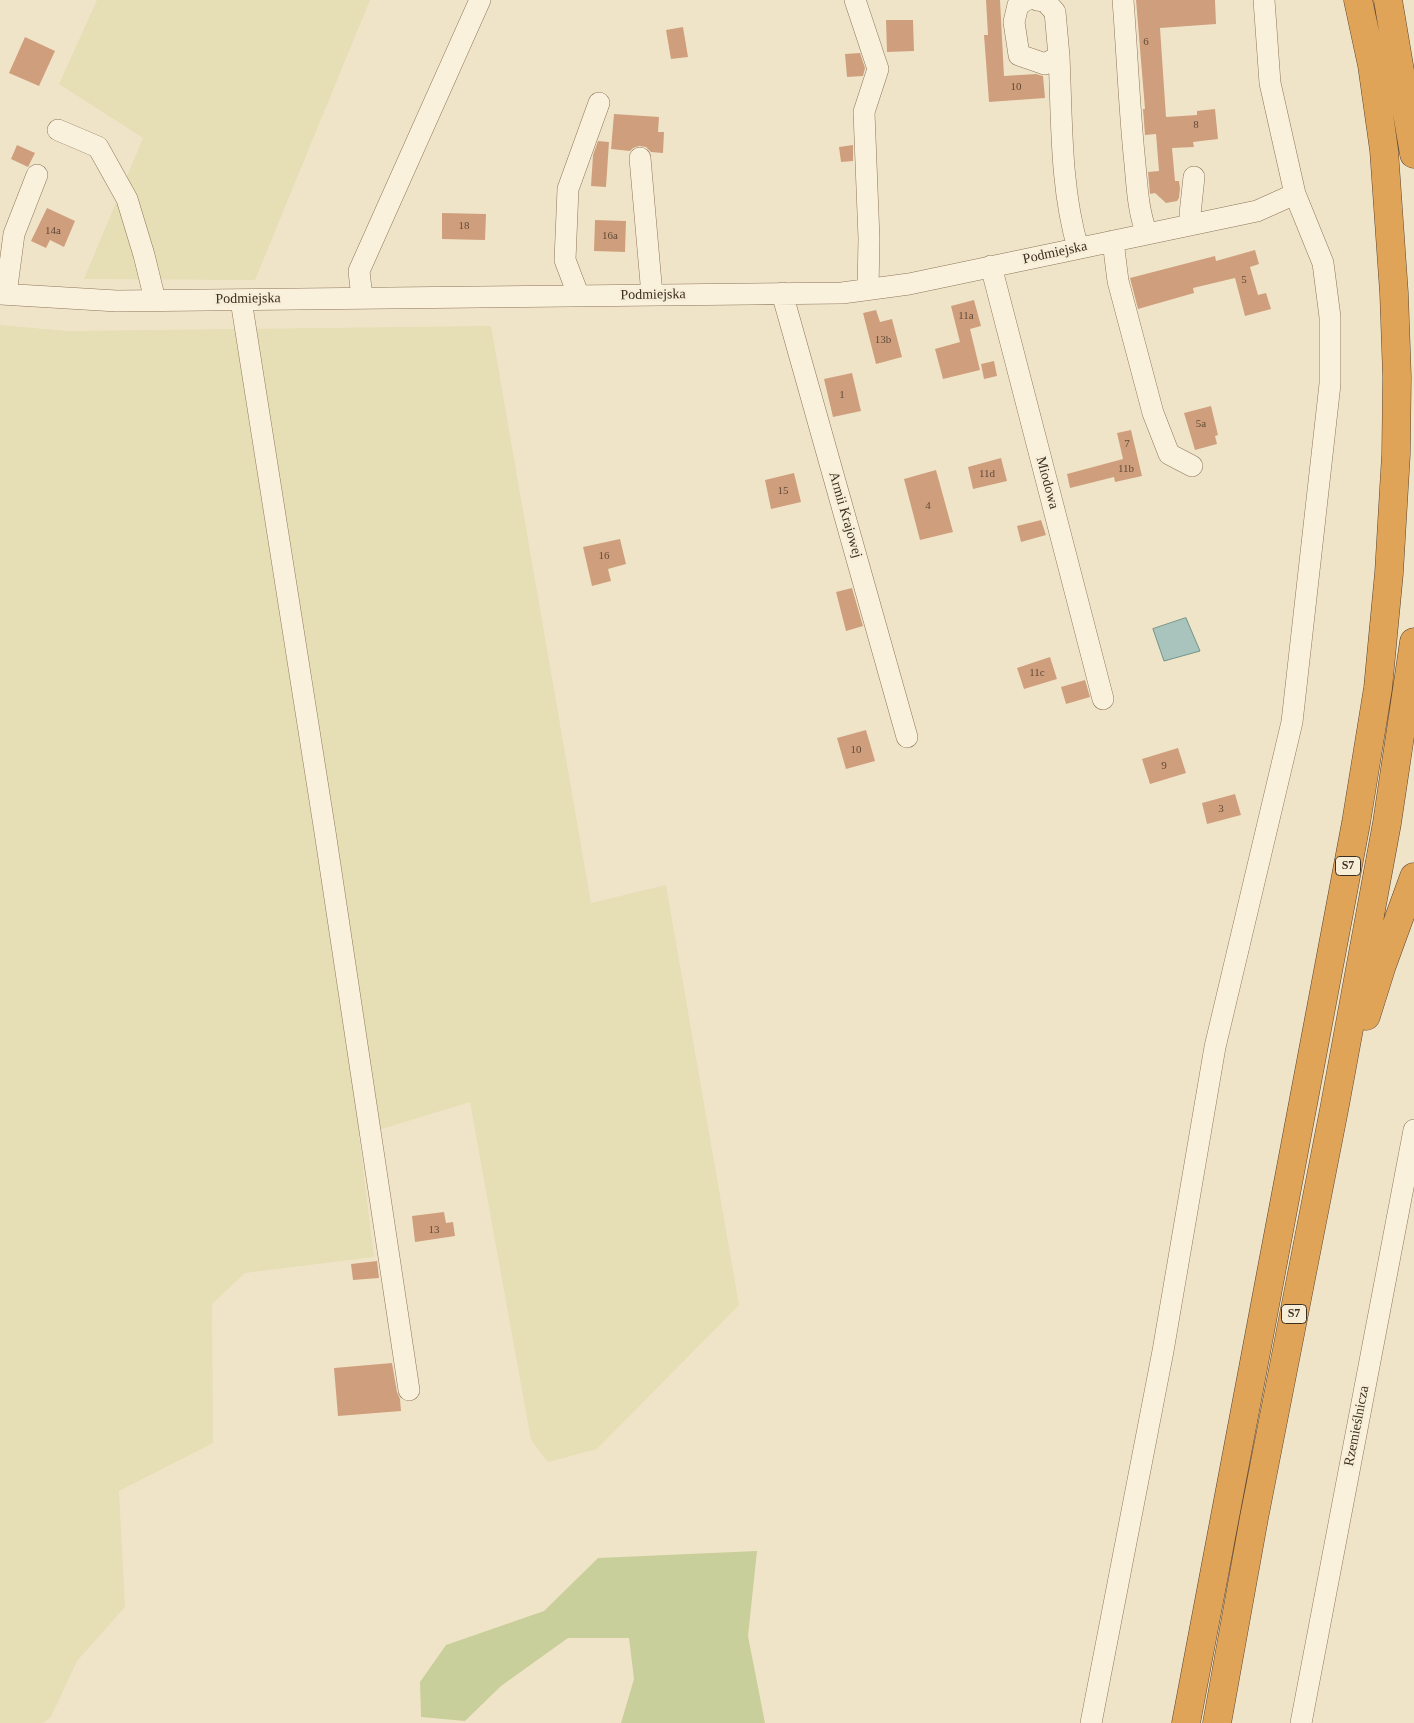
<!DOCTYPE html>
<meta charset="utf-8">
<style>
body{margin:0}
canvas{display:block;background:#f0e4c8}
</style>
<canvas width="1414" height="1723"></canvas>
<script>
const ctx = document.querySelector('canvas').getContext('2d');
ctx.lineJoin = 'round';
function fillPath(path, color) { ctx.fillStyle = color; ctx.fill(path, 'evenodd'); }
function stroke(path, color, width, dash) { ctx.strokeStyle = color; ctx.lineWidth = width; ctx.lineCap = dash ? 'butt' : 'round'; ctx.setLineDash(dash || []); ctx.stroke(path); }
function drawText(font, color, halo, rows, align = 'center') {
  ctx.font = font + ' Georgia,serif'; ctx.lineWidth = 5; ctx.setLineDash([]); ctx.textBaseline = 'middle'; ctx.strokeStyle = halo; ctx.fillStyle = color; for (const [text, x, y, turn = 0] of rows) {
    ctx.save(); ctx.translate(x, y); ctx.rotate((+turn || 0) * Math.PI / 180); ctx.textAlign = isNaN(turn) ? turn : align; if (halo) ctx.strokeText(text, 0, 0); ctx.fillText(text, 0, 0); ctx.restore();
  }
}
fillPath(new Path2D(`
 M97 0H370L255 280 84 279 143 138 59 84Z
 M0 325 67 331 491 326 591 903 666 885 739 1305 597 1449 548 1462 531 1440 470 1102 359 1136 374 1257 245 1273 212 1304 213 1443 119 1491 125 1607 77 1661 51 1717 43 1723H0Z`), '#e6deb5');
fillPath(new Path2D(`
 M757 1551 748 1636 765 1723H621L634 1679 629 1638H568L501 1686 465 1721 421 1717 420 1682 446 1645 544 1611 598 1558Z`), '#c9cf9b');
const water = new Path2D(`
 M1186 618 1200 651 1164 661 1153 629Z`);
fillPath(water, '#a9c4bc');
stroke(water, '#6f938a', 1);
fillPath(new Path2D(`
 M986 0H1000L1004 76 1036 74 1043 76 1045 98 989 102 984 35H988Z
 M1136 0H1215L1216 24 1160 28 1166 117 1197 115V111L1215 109 1218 139 1193 142 1194 147 1172 148 1175 181H1179L1180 188 1179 198 1177 201 1166 203 1155 193 1150 194 1148 172 1159 171 1156 134 1145 135 1143 109H1145Z
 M886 20H913L914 51 887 52Z
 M683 27 688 57 671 59 666 30Z
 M25 37 55 51 39 86 9 73Z
 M860 53 865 68 863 76 847 77 845 54Z
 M614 114 659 117 658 132H664L663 153 651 152 646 147 639 146 633 148 630 151 611 149Z
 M598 141 609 142 606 187 591 186 593 155Z
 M17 145 35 153 28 167 11 159Z
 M853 145V161L841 162 839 147Z
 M47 208 75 221 64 247 50 240 46 248 31 241Z
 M442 213 486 214 485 240 442 239Z
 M595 220 626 221 625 252 594 251Z
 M1255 250 1259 264 1250 267 1258 295 1266 293 1271 309 1245 316 1235 278 1193 288 1194 293 1138 309 1130 278 1215 256 1216 261Z
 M974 300 981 326 970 329 980 370 943 379 935 349 960 342 951 306Z
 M876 310 880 322 892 319 902 357 876 364 863 313Z
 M994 361 997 376 984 379 981 364Z
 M852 373 861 411 833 417 824 379Z
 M1211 406 1218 435 1215 436 1217 444 1195 450 1184 413Z
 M1131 430 1142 476 1115 482 1114 477 1070 488 1067 474 1123 459 1117 433Z
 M1001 458 1007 481 973 489 968 467Z
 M936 470 953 532 920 540 904 479Z
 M794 473 801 502 771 509 765 480Z
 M1041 520 1046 535 1021 542 1017 526Z
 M620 539 626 564 608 569 611 581 592 586 583 547Z
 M852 588 863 626 846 631 836 592Z
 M1050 657 1057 679 1024 689 1017 668Z
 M1085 680 1090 697 1066 704 1061 687Z
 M866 730 875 761 846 769 837 738Z
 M1178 748 1186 773 1150 784 1142 759Z
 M1235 794 1241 815 1207 824 1202 803Z
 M444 1212 446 1223 453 1222 455 1236 415 1242 412 1216Z
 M377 1261 379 1278 353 1280 351 1264Z
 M392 1363 397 1392 400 1399 401 1411 338 1416 334 1368Z`), '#cf9f7d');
const minor = new Path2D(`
 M855 0 878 69 864 112 869 239 868 289
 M1026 0 1018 5 1014 22 1019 55 1045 64 1059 56 1055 12 1045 1 1037 0
 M1123 0C1127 51 1129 103 1134 154 1137 181 1137 209 1147 234
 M1059 56C1062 119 1060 187 1078 248
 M58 130 98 147 127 199 144 255 155 300
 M640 158 652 295
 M1192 224 1190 214 1194 177
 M1113 241 1118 281 1153 413 1169 454 1192 466
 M991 266 1103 699
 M782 293 907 737
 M0 294 117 301 842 293 909 284 1257 211 1295 194
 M6 294 14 234 37 175
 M576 296V289L565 260 568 189 599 103
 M362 298 359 271 480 0
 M241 300 325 832 409 1390
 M1091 1723 1163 1351 1215 1047 1292 722 1330 384V317L1323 263 1295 194 1270 83 1264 0
 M1301 1723 1414 1130`);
const highway = new Path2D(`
 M1388 0 1414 154
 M1366 1016 1382 965 1414 877
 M1186 1723 1356 823 1378 688 1389 573 1396 454 1397 377 1394 293 1384 150 1372 65 1358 0
 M1217 1723 1254 1518 1334 1110 1387 823 1414 642`);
stroke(minor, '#8d765c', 22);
stroke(highway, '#5b4430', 29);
stroke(minor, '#faf1dc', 21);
stroke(highway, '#e0a458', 28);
drawText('11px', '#624a37', null, [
 ["6",1146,42],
 ["10",1016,87],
 ["8",1196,125],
 ["18",464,226],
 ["14a",53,231],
 ["16a",610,236],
 ["5",1244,280],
 ["11a",966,316],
 ["13b",883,340],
 ["1",842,395],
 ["5a",1201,424],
 ["7",1127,444],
 ["11b",1126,469],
 ["11d",987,474],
 ["15",783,491],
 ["4",928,506],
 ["16",604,556],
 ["11c",1037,673],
 ["10",856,750],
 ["9",1164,766],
 ["3",1221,809],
 ["13",434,1230]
]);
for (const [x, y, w] of [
 [1348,866,25],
 [1294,1314,25]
]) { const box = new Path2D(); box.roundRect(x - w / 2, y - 9.5, w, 19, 4); ctx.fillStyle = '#f7eed8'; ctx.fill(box); stroke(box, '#3d2e20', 1); }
drawText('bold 12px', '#3d2e20', null, [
 ["S7",1348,866],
 ["S7",1294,1314]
]);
drawText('14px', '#3d2e20', '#f7eed8', [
 ["Podmiejska",1055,253,-12],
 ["Podmiejska",653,295,-1],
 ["Podmiejska",248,299,-1],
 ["Miodowa",1047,483,75],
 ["Armii Krajowej",845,515,74],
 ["Rzemieślnicza",1357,1426,-79]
]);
</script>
